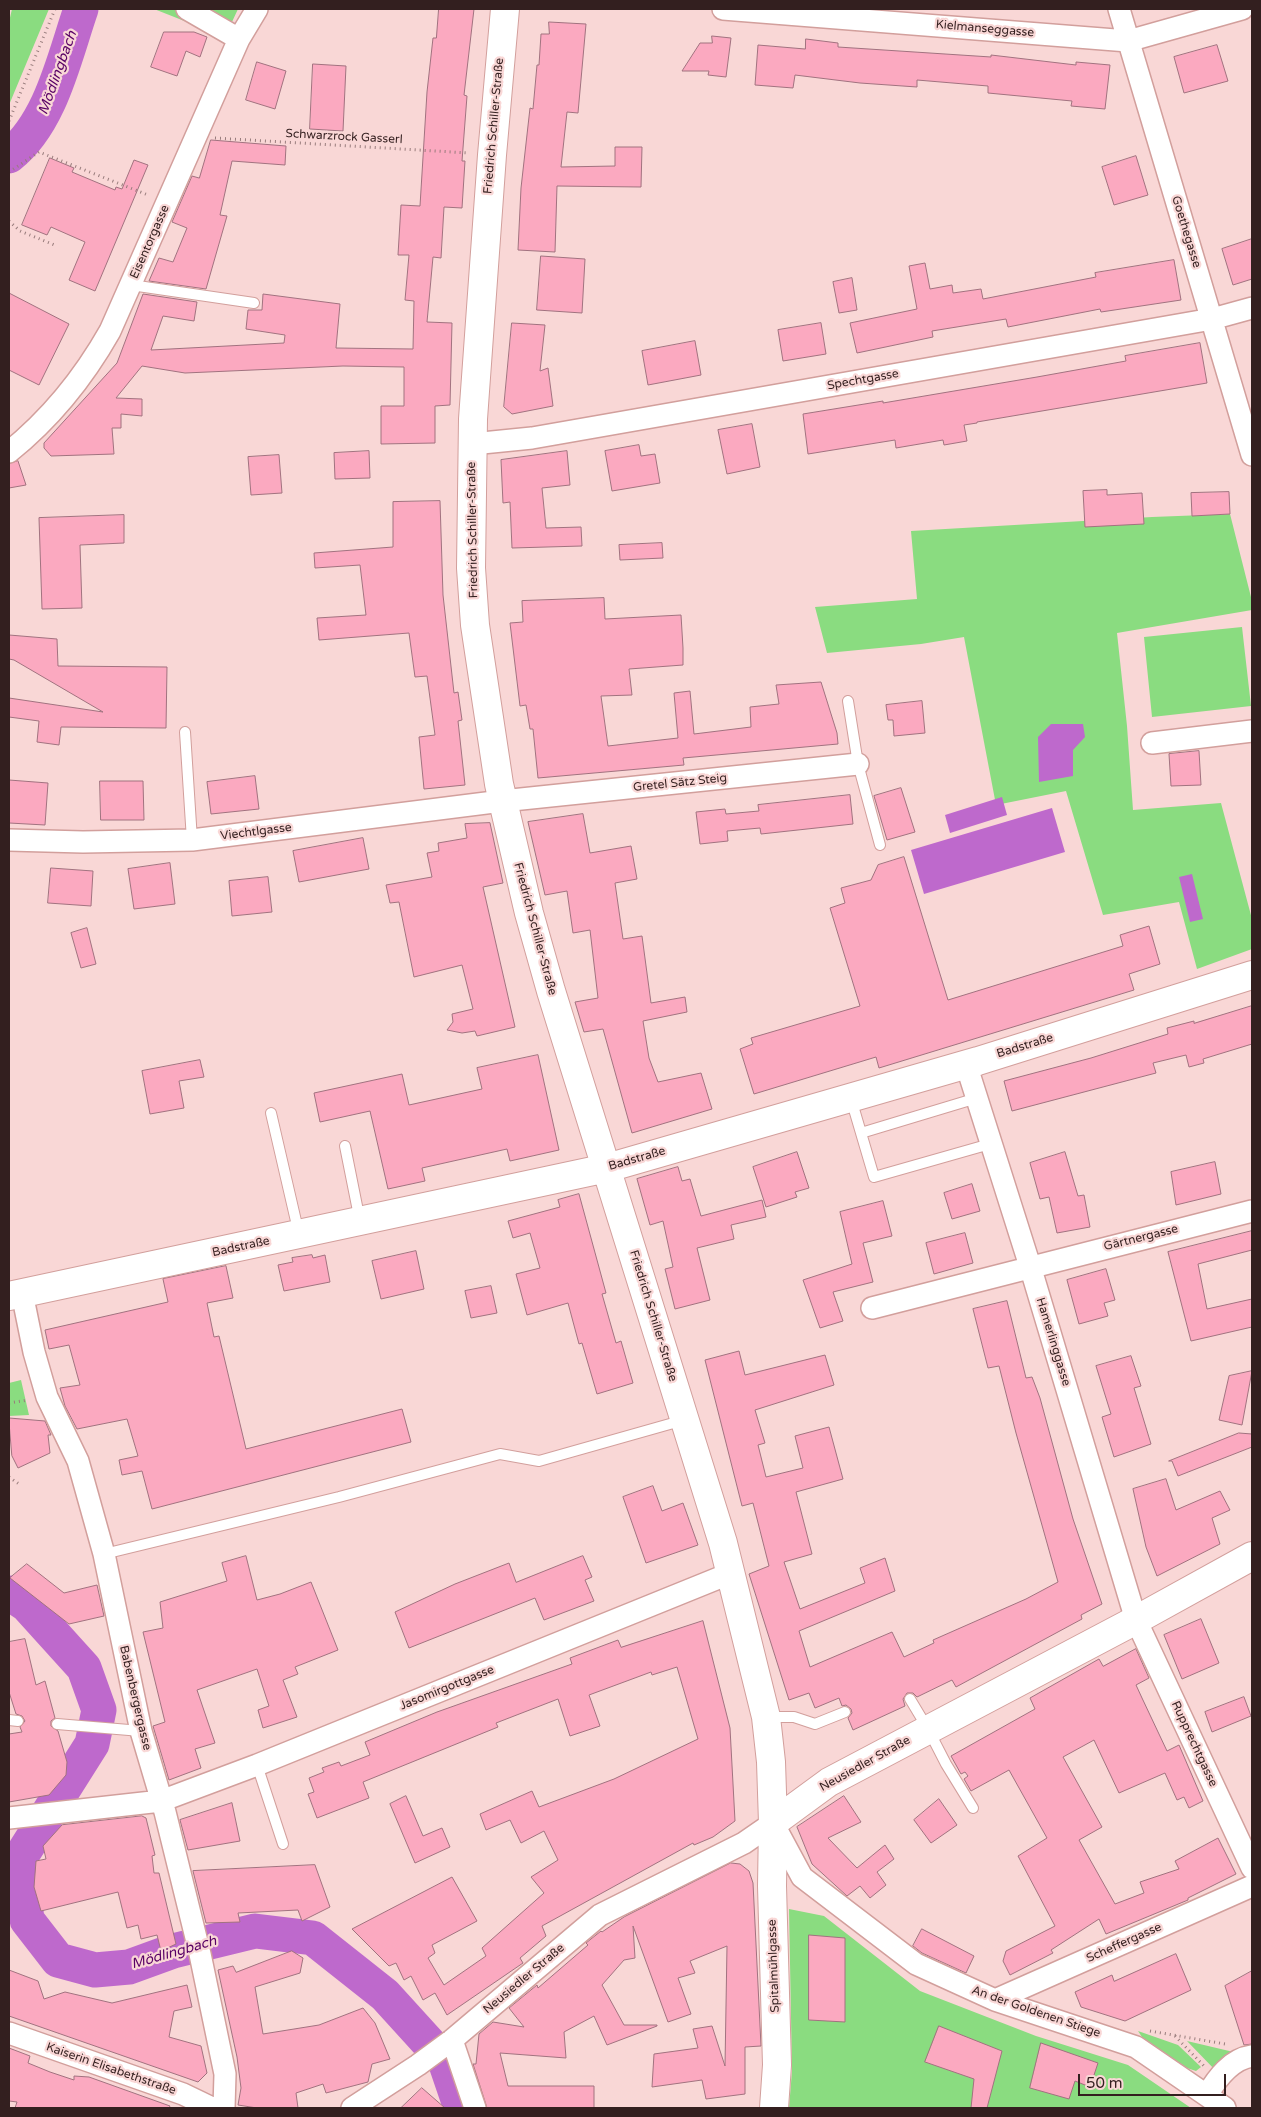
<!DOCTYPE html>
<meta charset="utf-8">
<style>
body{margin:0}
#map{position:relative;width:1261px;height:2117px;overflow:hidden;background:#f9d7d6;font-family:"Varela Round",sans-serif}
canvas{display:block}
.frame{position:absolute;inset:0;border:10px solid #331f1f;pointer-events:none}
.scale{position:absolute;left:1078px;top:2074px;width:148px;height:22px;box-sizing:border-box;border:2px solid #331f1f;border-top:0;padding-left:6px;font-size:15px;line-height:18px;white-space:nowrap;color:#331f1f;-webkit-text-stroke:4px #f9d7d6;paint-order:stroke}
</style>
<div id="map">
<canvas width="1261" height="2117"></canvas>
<div class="frame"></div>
<div class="scale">50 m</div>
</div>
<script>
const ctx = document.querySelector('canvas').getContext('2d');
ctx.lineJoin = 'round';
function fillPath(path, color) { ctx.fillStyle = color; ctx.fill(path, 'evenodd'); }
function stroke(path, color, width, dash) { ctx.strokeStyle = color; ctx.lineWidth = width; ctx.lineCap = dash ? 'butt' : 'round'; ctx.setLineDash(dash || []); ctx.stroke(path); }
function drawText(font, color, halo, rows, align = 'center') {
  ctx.font = font + ' "Varela Round",sans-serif'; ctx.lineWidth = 4.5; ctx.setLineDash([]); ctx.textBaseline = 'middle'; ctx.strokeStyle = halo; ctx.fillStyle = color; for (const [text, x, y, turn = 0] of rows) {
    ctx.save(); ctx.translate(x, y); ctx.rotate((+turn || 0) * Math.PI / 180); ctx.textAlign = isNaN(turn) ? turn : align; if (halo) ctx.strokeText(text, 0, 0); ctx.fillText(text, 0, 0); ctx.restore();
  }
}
fillPath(new Path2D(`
 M12 9H49L9 105V22Z
 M154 9H238L225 37Z
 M1230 514 1252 601V610L1117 633 1127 726 1133 810 1221 803 1252 919V949L1197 969 1179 902 1103 915 1066 791 996 805 964 637 921 644 827 653 815 607 917 599 911 531 1152 517Z
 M1242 627 1251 706 1152 717 1144 637Z
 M21 1380 29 1415 9 1416V1383Z
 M789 1909 824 1916 920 1991 1036 2036 1128 2065 1191 2108H789L792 2071Z
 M1138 2031 1178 2045 1201 2067 1196 2071 1181 2066 1148 2046Z
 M1187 2041 1242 2054 1217 2072Z`), '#8adc80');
fillPath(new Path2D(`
 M1051 724H1083L1085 737 1073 750V776L1039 782 1038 737Z
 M1002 797 1007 815 950 833 945 815Z
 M1052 808 1065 852 924 894 911 850Z
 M1192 874 1203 919 1190 922 1179 877Z`), '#be69cc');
stroke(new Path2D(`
 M9 156C51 123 64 58 81 9
 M9 1593 27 1605 84 1668 99 1710 92 1744 20 1858 27 1920 58 1960 95 1970 129 1967 173 1951 255 1931 313 1938 385 1995 445 2061 461 2108`), '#be69cc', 35);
const building = new Path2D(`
 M439 9H474L464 95 467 96 462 161H465L462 208 444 207 441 258 433 257 427 322 452 323 450 405 435 406V443L381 444V406H404V367L343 366 185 373 142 366 116 398 142 399V416L121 414V428H112L114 454 51 456 44 448V443L117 363 143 294 197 302 194 321 163 316 151 350 284 343 285 335 246 329 248 310H262L263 294 340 304 336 348 413 349 414 301 405 300 409 255H398L401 205 420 206 427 92 433 38H436Z
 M549 22 586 24 578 113 567 112 561 167 615 166V147H642L641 187 557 186 555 252 518 250 521 188 530 108 533 109 537 65H539L541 34H549Z
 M164 32H194L207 37 200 57 186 51 177 76 151 67Z
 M712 36 731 38 726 77 708 75 709 71H682L700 43H712Z
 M806 39 838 43V47L991 57V55L1076 65V62L1110 65 1105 109 1071 106 1072 101 988 93V86L917 80V87L860 83 795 75 793 88 755 85 758 45 805 49Z
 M1217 45 1228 81 1184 93 1174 57Z
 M257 62 286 71 275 109 246 100Z
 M313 64 346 66 343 131 310 129Z
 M211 140 286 146 285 165 232 161 220 215 227 216 206 289 149 281 159 258 173 262 187 228 172 222 192 176 199 178Z
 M1136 156 1148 195 1114 205 1102 167Z
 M50 158 74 168 72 172 115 190 116 187 122 189 134 160 148 165 95 291 69 280 85 242 51 227 47 235 22 225Z
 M1252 239V279L1233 285 1222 249Z
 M541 256 585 259 582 313 537 310Z
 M1174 260 1181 300 1101 312 1100 309 1008 327 1006 319 932 331 933 337 857 353 850 323 917 309 909 266 925 263 930 289 952 285 953 293 981 289 983 299 1096 277 1095 273Z
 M852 278 857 310 839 313 833 282Z
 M9 293 69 324 39 385 9 370Z
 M512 323 545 325 540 371 548 368 553 406 512 414 504 407Z
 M821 323 826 354 783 361 778 330Z
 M695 341 701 375 648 385 642 351Z
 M1200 343 1207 383 977 422V423L964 425 967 441 944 445 943 440 896 448 895 440 808 454 803 414 883 401V403L1037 377 1126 361 1125 356Z
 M752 424 760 467 727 474 718 430Z
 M639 445 641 456 655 454 660 483 612 491 605 451Z
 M369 451 370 478 335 479 334 453Z
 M567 451 570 485 542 488 546 528 581 527 582 546 512 548 510 502 503 503 501 460Z
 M279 455 282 493 251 495 248 457Z
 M18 461 26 485 9 488V464Z
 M1107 490V495L1142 493 1144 524 1085 527 1083 491Z
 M1229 492 1230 514 1192 516 1191 493Z
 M440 501 443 595 454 693 458 692 462 720 458 721 465 785 424 789 419 737 435 735 427 676 415 677 409 633 319 640 317 618 366 615 360 565 315 568 314 553 393 547V502Z
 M124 515V543L80 545 82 608 42 609 39 518Z
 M662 543 663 558 620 560 619 545Z
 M604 598 605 619 681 615 683 648V665L629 669 632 695 601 696 608 746 678 738 674 693 690 691 694 734 751 727 750 707 779 704 776 685 821 682 837 733 838 744 683 758 684 765 538 778 533 729H530L526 705 520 706 510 623 523 622 522 601Z
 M9 635 57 639 58 666 167 667 166 728 61 727 59 745 37 742 39 721 9 717V698L103 712 14 660 9 659Z
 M922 701 925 733 894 736 893 720H888L886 705Z
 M1199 751 1201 785 1171 786 1169 754Z
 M255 776 259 809 211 814 207 782Z
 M9 780 48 783 45 825 9 823Z
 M100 781H143L144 820H101Z
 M901 788 915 832 887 840 874 796Z
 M850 795 853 824 761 834 760 828 727 831 728 841 700 844 696 812 725 809 726 814 759 811 758 805Z
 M583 814 590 853 631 846 637 879 615 883 623 939 642 936 651 1003 685 997 687 1012 643 1021 649 1058 658 1082 701 1073 712 1109 632 1133 603 1029 584 1032 575 1002 598 998 590 930 573 933 567 891 545 895 528 822Z
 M490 823 503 883 483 887 515 1027 477 1036 475 1031 462 1033 447 1030 453 1022 452 1014 473 1009 462 965 414 977 399 902 390 903 386 885 432 877 427 853 439 851 438 843 467 838 465 824Z
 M363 838 369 869 299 882 293 851Z
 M904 857 948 1000 1123 946 1120 935 1149 926 1160 964 1129 974 1134 990 879 1068 876 1057 754 1094 740 1049 753 1044 751 1038 860 1006 830 908 845 903 841 888 871 880 878 865Z
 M170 863 175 904 134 909 128 869Z
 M51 868 93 871 91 906 48 903Z
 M268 877 272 912 232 916 229 881Z
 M87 928 96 964 81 968 71 933Z
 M1252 1006V1044L1203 1059 1204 1063 1189 1067 1186 1055 1153 1063 1156 1073 1012 1111 1004 1081 1091 1058 1168 1034 1167 1028 1194 1021V1023Z
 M538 1055 559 1150 510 1161 507 1149 422 1168 425 1181 388 1189 370 1111 320 1122 314 1093 402 1074 409 1105 482 1089 477 1068Z
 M200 1060 204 1077 179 1081 184 1108 150 1114 142 1071Z
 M797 1152 809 1188 795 1192 797 1197 766 1207 753 1167Z
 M1065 1152 1078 1196 1084 1195 1090 1227 1057 1233 1049 1197 1040 1199 1030 1163Z
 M1215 1162 1221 1194 1176 1205 1171 1172Z
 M678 1167 682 1181 690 1179 701 1216 762 1200 766 1217 731 1225 734 1239 697 1248 710 1300 675 1309 665 1269 673 1267 663 1221 650 1225 637 1179Z
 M972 1184 980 1211 952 1219 944 1193Z
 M579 1194 606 1293 602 1294 616 1343 621 1341 633 1383 597 1394 582 1343 579 1344 568 1303 527 1315 516 1274 540 1268 530 1233 513 1238 508 1221 560 1207 558 1200Z
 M883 1201 892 1236 863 1243 873 1282 833 1292 843 1321 820 1328 803 1280 852 1264 840 1212Z
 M1252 1231V1250L1198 1264 1207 1309 1252 1299V1327L1191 1341 1168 1252Z
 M965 1233 973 1263 934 1274 926 1243Z
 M416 1251 424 1289 381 1299 372 1261Z
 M312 1255 313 1258 325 1255 330 1282 284 1291 278 1265 293 1262 292 1258Z
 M226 1266 233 1298 207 1303 214 1337 219 1336 246 1449 402 1409 411 1442 152 1509 142 1471 122 1475 119 1460 138 1456 127 1419 77 1429 65 1406 60 1388 80 1385 69 1345 49 1349 45 1330 168 1302 163 1279Z
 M1106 1269 1115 1300 1104 1303 1108 1316 1079 1324 1067 1280Z
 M491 1286 497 1313 471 1318 465 1291Z
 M1007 1301 1026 1378 1032 1377 1040 1398 1073 1519 1102 1604 1081 1615 1082 1619 956 1687 952 1680 917 1697 913 1693H907L903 1699 905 1706 853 1730 848 1718 852 1713 851 1709 846 1705 842 1706 839 1698 815 1708 809 1693 789 1700 749 1574 769 1566 753 1503 742 1506 705 1360 739 1351 745 1375 825 1355 834 1385 755 1410 765 1443 758 1445 766 1477 803 1468 795 1436 829 1427 843 1479 796 1492 812 1554 784 1562 800 1609 865 1583 860 1568 885 1558 895 1591 799 1631 810 1667 892 1632 904 1657 934 1643 933 1640 1026 1599 1058 1582 1016 1433 999 1366 988 1368 973 1309Z
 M1131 1356 1141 1386 1134 1388 1151 1444 1114 1457 1102 1417 1111 1414 1096 1366Z
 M1252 1371 1242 1425 1219 1420 1229 1376Z
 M9 1418 45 1421 51 1435H48L50 1453 18 1468 12 1456Z
 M1239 1433 1252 1434V1447L1178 1476 1172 1461H1169Z
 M1166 1479 1176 1510 1220 1491 1230 1510 1212 1518 1220 1544 1157 1576 1146 1547 1133 1489Z
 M653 1486 662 1511 683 1503 698 1545 646 1563 623 1497Z
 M246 1556 257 1600 280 1594 311 1582 338 1650 295 1667 298 1674 283 1680 297 1717 263 1728 258 1710 269 1706 257 1669 197 1690 215 1743 195 1749 201 1768 169 1780 153 1726 165 1722 143 1632 163 1628 160 1602 227 1581 222 1563Z
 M583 1556 592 1577 585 1580 594 1601 544 1620 535 1598 409 1648 395 1612 455 1584 509 1563 516 1582Z
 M27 1564 64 1593 97 1585 104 1616 69 1624 10 1578Z
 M1201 1619 1219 1663 1182 1679 1164 1635Z
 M703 1621 730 1728 735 1821 713 1837 694 1845 693 1843 542 1926 546 1936 520 1958 523 1963 447 2015 435 1993 423 2000 411 1976 404 1980 396 1963 389 1966 352 1929 452 1877 477 1921 432 1945 435 1953 428 1958 444 1985 486 1956 482 1948 544 1893 531 1877 558 1860 544 1831 521 1843 510 1820 486 1830 480 1814 532 1791 539 1807 614 1779 698 1739 677 1667 652 1675 651 1672 589 1695 600 1726 570 1736 558 1699 496 1723 498 1727 363 1782 369 1798 317 1818 308 1794 314 1792 309 1778 324 1772 322 1768 339 1762 341 1766 370 1755 365 1742 437 1712 572 1664 570 1658 618 1640 621 1647Z
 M25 1639 36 1685 45 1681 55 1718 51 1721V1726L58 1731 67 1762 66 1775 49 1795 9 1802V1734L22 1732 20 1727 25 1721 22 1716 16 1714 9 1692V1642Z
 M1136 1649 1149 1678 1136 1685 1142 1698 1167 1751 1179 1745 1203 1801 1189 1808 1184 1797 1177 1800 1165 1773 1119 1793 1094 1740 1063 1757 1102 1827 1079 1840 1115 1904 1144 1893 1140 1882 1179 1869 1175 1861 1218 1838 1236 1874 1188 1898V1900L1106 1934 1099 1919 1051 1950 1053 1953 1010 1975 1003 1961 1006 1951 1055 1926 1018 1856 1047 1838 1009 1770 971 1791 964 1779 968 1776 965 1772 961 1774 951 1756 1035 1709 1030 1698 1099 1659 1103 1666Z
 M1244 1697 1251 1716 1212 1732 1205 1712Z
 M406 1796 423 1836 442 1828 450 1847 415 1863 390 1804Z
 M844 1796 861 1822 828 1838 857 1868 885 1845 894 1859 877 1872 886 1885 870 1898 860 1886 847 1896 812 1864 797 1827Z
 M939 1799 957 1825 931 1843 914 1820Z
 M232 1803 240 1841 188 1850 180 1820Z
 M142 1816 146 1818 155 1855 152 1856 154 1873H159L176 1944 161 1951 157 1935 141 1939 138 1925 127 1928 118 1892 41 1911 34 1887 36 1861 46 1859 43 1846 62 1825Z
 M731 1863 740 1864 749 1871 753 1883 761 2046 745 2047V2094L706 2099 702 2080 652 2087 654 2054 698 2048 693 2029 712 2026 725 2066 727 1946 690 1961 695 1973 678 1978 691 2014 668 2022 633 1926 635 1958 624 1960 602 1985 624 2025H657V2026L607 2045 594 2016 564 2032 566 2058 500 2053 508 2086H594V2108H487L473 2064H476L479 2034 493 2022 524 2027 509 2008 537 1985 538 1988 588 1945 586 1943 601 1931 602 1932 624 1917Z
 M315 1865 330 1907 302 1921 298 1910 238 1913 240 1922 206 1923 193 1871Z
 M922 1929 974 1956 966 1973 922 1953 913 1946Z
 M809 1935 845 1938V2022L809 2020Z
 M292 1951 303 1958 300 1973 255 1987 263 2034 319 2025 363 2008 375 2023 390 2059 372 2064 368 2082 326 2093 323 2084 296 2093 298 2108H257L238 2105 241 2088 237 2057 218 1970 233 1966 236 1972Z
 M1176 1954 1191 1990 1125 2021 1081 2007 1075 1992 1112 1975 1114 1981Z
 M9 1970 38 1981 44 1999 65 1992 112 2003 187 1985 192 2007 174 2011 169 2037 201 2046 207 2073 198 2082 9 2016Z
 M1252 1971V2044L1244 2045 1225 1986Z
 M939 2026 1002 2051 987 2108H971L974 2079 925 2062Z
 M1041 2043 1098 2063 1090 2087 1075 2081 1069 2099 1030 2088Z
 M9 2048 30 2056 28 2063 50 2072 74 2080V2076L89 2077 170 2106 169 2108H15L17 2102 9 2101Z
 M422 2088 445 2108H401Z`);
fillPath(building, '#fba9c0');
stroke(building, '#a1727f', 1);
const lane = new Path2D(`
 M131 285 254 303
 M848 701 858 764 880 845
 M185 732 192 840
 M851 1099 874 1177 990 1144
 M271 1113 299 1234
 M861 1133 977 1098
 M345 1146 360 1221
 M104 1554 339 1497 500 1454 539 1461 684 1420
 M910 1699 928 1729 946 1764 973 1808
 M767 1717H794L815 1724 845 1712
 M9 1720 18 1721
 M57 1724 141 1731
 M257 1765 283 1844`);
const street = new Path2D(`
 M187 9 239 39
 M723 9 1128 41 1242 9
 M1119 9 1252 455
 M472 444 532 438 1212 319 1252 308
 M9 452C50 419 84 377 110 331L239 39 257 9
 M1152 743 1252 731
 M9 840 83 842 192 840 502 801 858 764
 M966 1064 1030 1266 1136 1620 1252 1868
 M22 1293 34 1352 47 1397 78 1461 104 1554 141 1731 165 1812 200 1954 225 2074 224 2108
 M872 1308 1252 1211
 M9 1818 161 1801 257 1765 731 1573
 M995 2000 1252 1886
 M9 2033 183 2094 212 2108
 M452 2040 475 2108
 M1207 2095C1217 2078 1231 2059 1252 2056
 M352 2108 418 2065 452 2040 600 1915 744 1843 773 1823 802 1877 916 1964 995 2000 1136 2047 1225 2108`);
const secondary = new Path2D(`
 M607 1168 978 1061 1252 975
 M773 1823 829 1782 1136 1620 1252 1556`);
const primary = new Path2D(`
 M505 9 492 155 473 419 471 568 475 625 499 784 529 913 551 991 723 1543 766 1717 771 1762 773 1823 772 1886 777 2065 774 2108
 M9 1296 607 1168`);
stroke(lane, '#d29f9c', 12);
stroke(street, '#d29f9c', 24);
stroke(secondary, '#d29f9c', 30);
stroke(primary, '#d29f9c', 30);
stroke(new Path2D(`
 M9 121 55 9
 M215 138 469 153
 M9 172 39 152 148 195
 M9 221 20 231 57 246
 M9 1403 28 1400
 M9 1477 19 1484
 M1150 2031 1225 2044
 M1175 2036 1204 2066`), '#987c7c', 3, [1, 4]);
stroke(lane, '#fff', 10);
stroke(street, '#fff', 21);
stroke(secondary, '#fff', 28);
stroke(primary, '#fff', 28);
drawText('12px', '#331f1f', '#f9d7d6', [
 ["Kielmanseggasse",985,29,5],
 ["Friedrich Schiller-Straße",494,126,-85],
 ["Schwarzrock Gasserl",344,137,3],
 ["Goethegasse",1186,232,73],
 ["Eisentorgasse",150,242,-66],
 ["Spechtgasse",863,380,-10],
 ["Friedrich Schiller-Straße",473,530,-91],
 ["Gretel Sätz Steig",680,783,-6],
 ["Viechtlgasse",256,832,-7],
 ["Friedrich Schiller-Straße",535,929,75],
 ["Badstraße",1025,1046,-17],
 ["Badstraße",637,1159,-16],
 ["Gärtnergasse",1141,1238,-14],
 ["Badstraße",241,1247,-12],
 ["Friedrich Schiller-Straße",653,1316,73],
 ["Hamerlinggasse",1053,1342,73],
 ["Jasomirgottgasse",447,1688,-22],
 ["Babenbergergasse",135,1698,77],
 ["Rupprechtgasse",1194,1744,65],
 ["Neusiedler Straße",865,1764,-29],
 ["Scheffergasse",1124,1943,-24],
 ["Spitalmühlgasse",774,1966,-92],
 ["Neusiedler Straße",524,1979,-40],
 ["An der Goldenen Stiege",1036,2012,19],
 ["Kaiserin Elisabethstraße",111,2069,19]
]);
drawText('italic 14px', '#580165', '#f9d7d6', [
 ["Mödlingbach",58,73,-70],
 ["Mödlingbach",174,1953,-16]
]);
</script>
